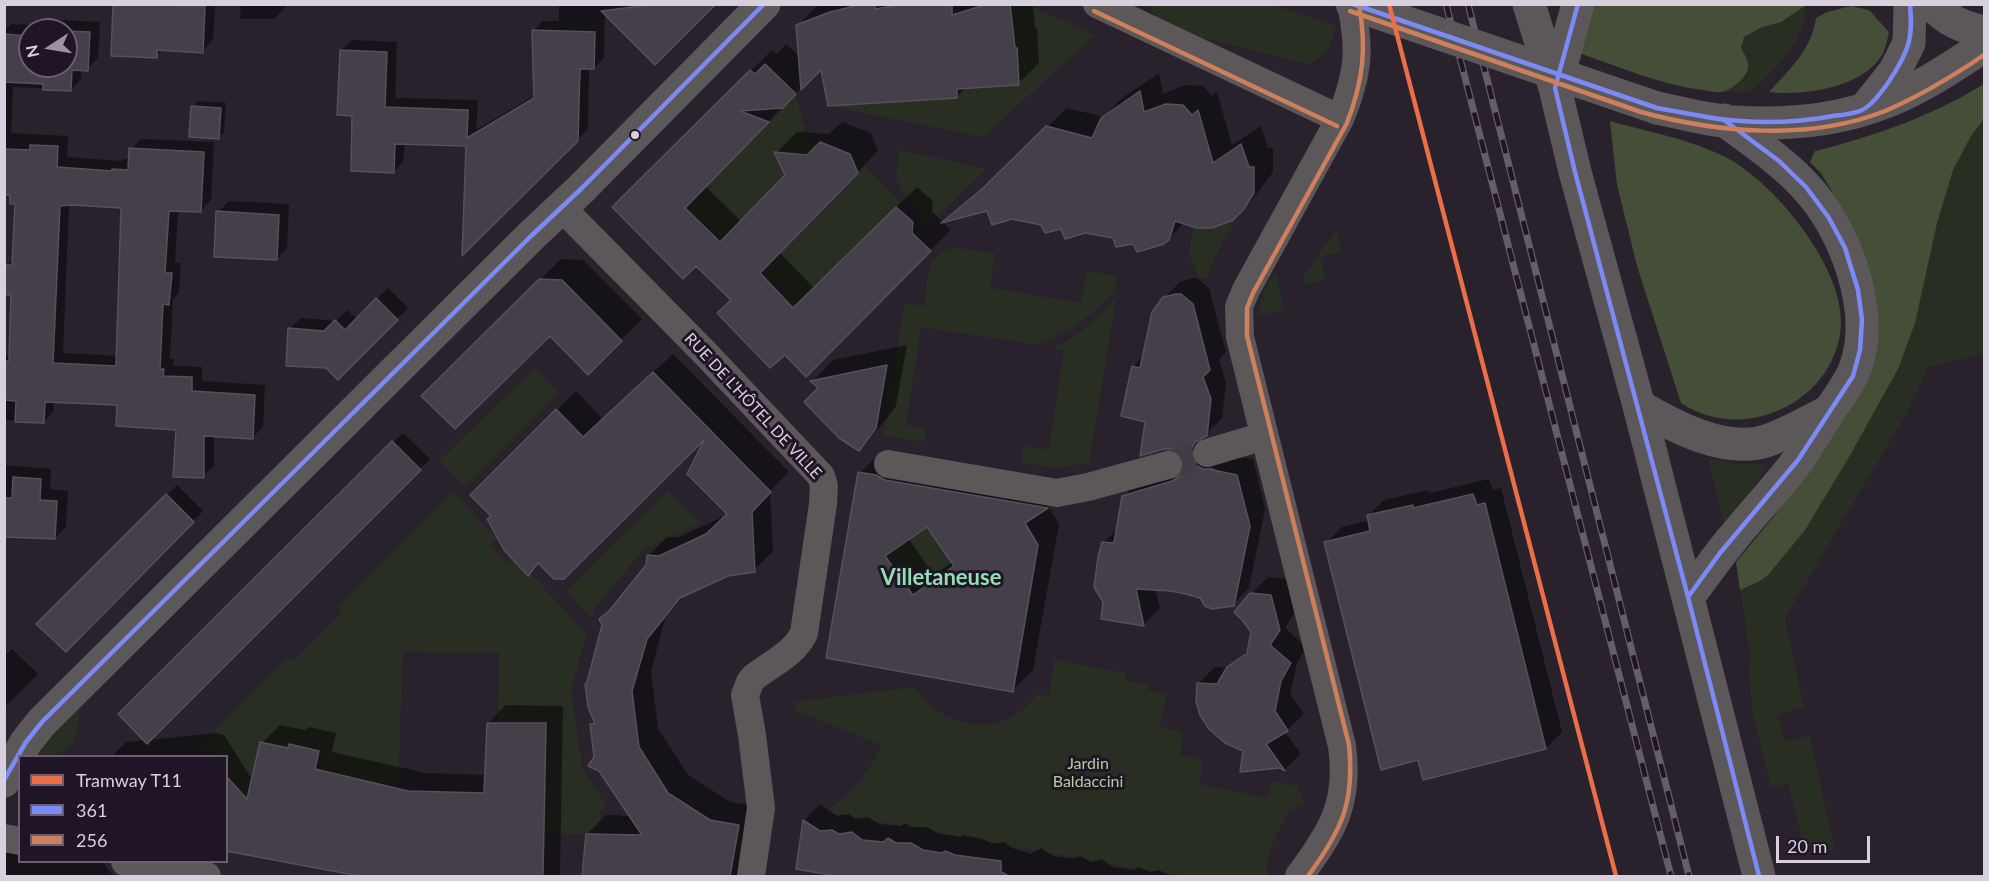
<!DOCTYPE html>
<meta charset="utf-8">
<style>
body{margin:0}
#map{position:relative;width:1989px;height:881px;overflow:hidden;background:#29222d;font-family:Lato,sans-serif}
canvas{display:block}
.frame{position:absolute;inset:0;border:6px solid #d8d0dd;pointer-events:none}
.legend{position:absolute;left:18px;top:755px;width:210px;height:108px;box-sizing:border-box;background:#201427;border:2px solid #6a5f70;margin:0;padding:8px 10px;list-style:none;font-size:18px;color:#d8d0dd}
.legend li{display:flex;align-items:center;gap:12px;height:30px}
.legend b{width:30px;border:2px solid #6a5f70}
.north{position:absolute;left:18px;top:18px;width:60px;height:60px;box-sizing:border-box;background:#201427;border:2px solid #6a5f70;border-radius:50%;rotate:258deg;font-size:16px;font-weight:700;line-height:24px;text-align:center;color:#d8d0dd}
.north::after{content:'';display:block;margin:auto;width:21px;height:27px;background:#9b939f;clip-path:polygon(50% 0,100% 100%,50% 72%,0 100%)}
.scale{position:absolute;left:1776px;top:836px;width:94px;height:27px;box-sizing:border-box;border:3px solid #d8d0dd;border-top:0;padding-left:8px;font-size:18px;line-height:21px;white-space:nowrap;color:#d8d0dd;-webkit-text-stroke:4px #201427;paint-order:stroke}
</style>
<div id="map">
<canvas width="1989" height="881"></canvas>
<div class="frame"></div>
<ul class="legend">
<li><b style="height:8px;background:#ec6e49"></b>Tramway T11</li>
<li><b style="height:8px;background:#7c8af6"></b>361</li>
<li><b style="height:8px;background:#ce7f5c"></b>256</li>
</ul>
<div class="north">N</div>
<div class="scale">20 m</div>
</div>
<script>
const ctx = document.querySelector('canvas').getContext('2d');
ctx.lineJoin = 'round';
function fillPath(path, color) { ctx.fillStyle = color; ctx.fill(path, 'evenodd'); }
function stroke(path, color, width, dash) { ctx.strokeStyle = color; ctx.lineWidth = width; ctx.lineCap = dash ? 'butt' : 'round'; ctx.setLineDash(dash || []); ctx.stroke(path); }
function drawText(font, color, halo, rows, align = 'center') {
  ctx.font = font + ' Lato,sans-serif'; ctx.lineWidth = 6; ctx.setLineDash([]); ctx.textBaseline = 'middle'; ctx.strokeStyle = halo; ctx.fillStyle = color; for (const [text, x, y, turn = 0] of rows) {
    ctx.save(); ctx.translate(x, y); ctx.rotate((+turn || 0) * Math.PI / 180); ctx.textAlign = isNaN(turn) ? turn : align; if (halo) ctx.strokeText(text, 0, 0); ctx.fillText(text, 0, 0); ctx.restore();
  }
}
fillPath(new Path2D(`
 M1010 5H1028L1095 35 983 137 829 106 957 98V85L970 88 1018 85 1017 48H1010Z
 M1149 5H1272L1336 26C1332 45 1326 59 1306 64L1192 35 1159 22Z
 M1595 5H1806C1805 29 1798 39 1784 58 1778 66 1756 90 1747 92 1742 93 1734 92 1729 92 1677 93 1627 69 1579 53Z
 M1984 84V354L1929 367 1905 416 1785 618 1804 707 1778 715 1785 742 1810 736 1835 851 1804 847 1788 784 1771 787 1753 716 1749 677 1750 654 1736 562 1776 514 1835 430 1864 257 1854 229 1821 173 1810 162 1815 151C1875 136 1932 116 1984 84Z
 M796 94 803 124 806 127 800 134 805 138 806 137 815 146 720 242 685 208Z
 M899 150 987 169 923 230 912 196 907 200 896 179Z
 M865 166 900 202 803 298 796 311 756 269 769 264Z
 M1236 218 1214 259 1207 278 1200 279 1189 255 1193 227C1209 231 1222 226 1236 218Z
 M1336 230 1342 252 1320 257 1326 280 1304 285 1302 279Z
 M956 248 995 253 990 288 1081 303 1087 271 1117 276 1114 291 1092 313 1074 327 1038 345 921 327 906 425 926 429 924 442 884 436 904 304 924 306C929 280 924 253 956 248Z
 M1276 272 1284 310 1257 316 1264 291Z
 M1116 298 1089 463 1054 468 1021 462 1024 446 1049 450 1064 350 1052 348C1079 337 1097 319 1116 298Z
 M535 368 559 393 465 487 439 461Z
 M1708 458 1734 464 1767 465 1726 529Z
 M668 491 700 523 643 550 594 609 591 618 566 591Z
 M453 492 497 538 490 545 509 565 517 558 586 634 571 691 582 767 606 805 601 809 599 834 544 833 545 723H498L499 653 403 652 398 788 315 769 319 751 289 744 285 762 279 746 261 742 253 799 227 793 226 756H216V752L196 749 288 657 293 661 343 611 338 606Z
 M927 527 954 566 913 595 885 556Z
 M1054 660 1126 673 1125 680 1148 685 1147 690 1166 694 1160 727 1183 732 1180 755 1203 760 1199 784 1268 798 1272 781 1297 786 1305 804 1289 811C1280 830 1263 854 1268 876H1178L824 812C849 797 870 772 881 745L796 711 794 702 915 687C943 731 1006 740 1037 694L1049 696Z
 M79 704C81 735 71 764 35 753Z`), '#292e22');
fillPath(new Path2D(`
 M1595 5H1806L1781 22 1762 27 1744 37 1741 48C1748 61 1753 68 1741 80 1737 84 1728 91 1722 92 1716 93 1709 91 1703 90 1661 85 1620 67 1579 53L1589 16Z
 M1851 6 1869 10 1889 32C1887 40 1886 48 1882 55 1862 88 1804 96 1769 92 1789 70 1812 49 1816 18L1827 12Z
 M1984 84V119L1971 136 1953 170 1937 223 1915 323 1898 369 1849 457 1805 530 1768 575 1760 581 1740 590 1736 562 1776 514 1835 430 1864 257 1854 229 1821 173 1810 162 1815 151C1875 136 1932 116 1984 84Z
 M1610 121C1648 132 1691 139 1727 158 1775 183 1844 268 1841 325 1836 402 1744 445 1681 403L1637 266 1617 185Z`), '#454e37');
fillPath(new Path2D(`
 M114 4H215L213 40 202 51 163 49 156 56Z
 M241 4H286L285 8 274 19H240Z
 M559 4H713L605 13 604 58 594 68H589L588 129 464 252 468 144 405 143 403 162 393 172 354 115 341 50 352 40 397 42 395 98 478 100 476 130 535 95 533 31 543 21H559Z
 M819 4H1033L1035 28H1037L1039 63 1018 84 966 87 957 97 822 67 705 186 742 222 787 175 776 153 797 132 829 134 842 122 871 133 878 151 779 252 814 288 917 187 933 201 932 212 951 230 806 374 696 264 614 207 772 50 777 54 786 44 800 57 798 25Z
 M41 19 100 22 98 58 87 69H82L81 79 70 90 13 87 11 133 68 136 67 157 122 161 124 159H130L131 149 141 139 214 142 211 200 200 211 178 210 175 263H181L179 293 173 299 170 359H174L173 366 202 367V381L265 385 263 427 252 438 214 435V466L203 476 178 429 118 403 54 401V411L44 422 4 420V358L10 353 13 294 7 265 14 259 16 202 12 198H4V30L11 24 35 25ZM30 30H66V66H30ZM69 205 123 207 118 356 63 353Z
 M1159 73 1163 94 1186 85 1203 86 1212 96 1217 92 1232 145 1261 126 1268 148H1273V172L1255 196 1235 217 1184 223 1164 243 1134 242 1042 223 988 209 946 220 1003 170 1067 108 1104 117 1122 98Z
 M198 101 226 103 224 132 219 137 193 107Z
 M229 201 289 204 287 248 277 259 218 212Z
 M561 259 583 260 642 319 588 373 550 334 423 396Z
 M1193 278 1198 279 1209 288 1226 352 1219 359 1226 383 1222 418 1206 434 1207 442 1229 455 1253 459 1265 509 1249 588 1233 604 1171 589 1155 588 1160 608 1144 624 1103 618 1105 602 1103 543 1118 528 1123 497 1140 480 1185 467V460L1180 452 1147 420 1133 367 1144 355 1164 298 1180 282Z
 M388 288 408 308 338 378 289 329 301 318 336 321 347 310 357 319Z
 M907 345 896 406 879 428 859 449 820 388 813 381 833 360Z
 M673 354 789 472 770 491 773 551 754 570 728 575 685 594 665 619 651 671 658 728 687 774 730 802 758 806 745 876H584L587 834 606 815 631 816 596 757 592 725 595 721 588 682 604 624 601 619 619 601 647 565 648 556 667 537H679L729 514 708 434 540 563 529 574 493 515 472 495 576 391 603 419Z
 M403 433 430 459 148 740 216 733 224 735 253 781 262 743 280 725 305 730 309 727 336 733 332 752 426 773 487 775 488 723 506 705 563 706 560 876H367L226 850V756H112L126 742 145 740 121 714Z
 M881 452 898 455 1048 506 1059 524 1033 670 1012 691 828 657 860 473ZM927 525 953 562 934 575 908 538Z
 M4 465 51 469 50 489 68 491 66 527 55 538 4 535Z
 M1489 479 1493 490 1501 488 1562 732 1546 748 1424 778 1419 758 1326 543 1342 527 1370 520 1369 515 1384 500 1428 490 1429 493Z
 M177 485 203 511 66 650 38 624Z
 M1268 577 1287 579 1295 612 1285 628 1306 647 1297 663 1290 694 1304 714 1285 732 1301 754 1285 769 1245 750 1199 683 1215 667 1229 668 1249 649 1253 632 1251 594Z
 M12 649 38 674 4 708V656Z
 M820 804 837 816 849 814 856 819 868 817 879 824 901 826 905 823 912 827H927L939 834 960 837 963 835 983 839 992 844 1004 842 1012 848 1031 854 1041 848 1053 856 1074 859 1080 856 1092 862 1102 859 1112 867 1134 870 1138 867 1150 872 1159 870 1167 874 1186 876H819L823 873 798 868 804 821Z
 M4 841 20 844V862H103L113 876H4Z`), '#0007');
const building = new Path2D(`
 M113 4 205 6 203 53 157 50V58L111 56Z
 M657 4H716L655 65 601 11Z
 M863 4H875V9L905 4H952V15L988 4H1010L1015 48H1017L1019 85 957 89V98L828 106 821 70 801 90 796 25 830 12Z
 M28 29 41 30H30V66H66V31L90 32 88 71 72 70 71 91 43 90V84L4 82V34L28 36Z
 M532 30 595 32 594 69H580L578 141 462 256 466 146 395 144 394 173 351 171 352 116 337 115 340 50 387 52 385 107 468 110 467 138 534 98Z
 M765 64 796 94 783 108 740 111 769 122 685 208 720 242 785 175 774 152 807 155 820 142 850 154 858 173 760 273 793 308 896 207 913 222 912 233 931 251 806 377 785 355 770 368 717 313 731 300 696 266 683 279 612 207 750 70 755 74Z
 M1140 91 1144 112 1166 104 1183 105 1192 115 1198 110 1213 163 1241 144 1249 167H1254V193L1243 210 1233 220 1212 228H1197L1175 221 1169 240 1164 244 1137 252 1133 244 1116 247 1113 238 1085 233 1065 239 1061 229 1045 233 1041 225 1012 219 992 225 987 211 941 223 982 189 1046 126 1092 138 1101 118Z
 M191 106 221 108 219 139 189 137Z
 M30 145 58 146 57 167 112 171V169L128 170 129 148 204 152 201 212 169 211 165 273H172L169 305 163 304 160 369H164L163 376 192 377V391L255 395 253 439 204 436V478L173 477 176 430 116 426 117 405 45 402 44 423 15 422 16 401 4 400V361H9L11 295H4V280L6 265H12L15 204H10V196L4 195V149L30 150ZM72 205 121 208 116 366 53 363 60 206Z
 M216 211 279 215 277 260 214 257Z
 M539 279 562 280 622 341 588 375 550 336 455 429 421 396Z
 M1176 294H1181L1193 304 1210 370 1203 377 1211 399 1207 436 1195 442 1191 450V458L1195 465 1203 469H1213V470L1237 475 1250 526 1234 606 1212 609 1205 606 1200 598 1186 594 1171 591 1136 589 1144 626 1101 619 1103 602 1094 587 1098 557 1102 542 1114 543 1122 496 1172 481 1180 476 1184 469V460L1179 453 1173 449H1164L1140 456 1145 422 1121 416 1132 366 1140 368 1152 312 1163 297Z
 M376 298 398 320 338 380 326 368 286 366 288 328 324 331 335 320 345 330Z
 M887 365 876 428 859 451 839 438 804 402 818 388 810 381Z
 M653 372 771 492 752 512 755 572 728 576 680 598 647 639 632 691 639 747 668 793 710 820 739 825 730 876H582L586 834 642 835 599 771 588 766 594 757 590 724H595L588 707 585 684 587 682 602 625 599 619 609 611 646 565 647 555 659 556 706 534 727 514 687 474 704 440 564 579H554L538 563 528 576 504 550 487 519 491 516 470 495 556 409 583 437Z
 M392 441 421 470 147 744 118 714Z
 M858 472 876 475 885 480 1048 508 1025 523 1038 545 1013 692 826 658ZM927 527 954 566 913 595 885 556Z
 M13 477 41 479 40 500 57 501 55 539 4 537V498H12Z
 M166 494 194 522 66 652 36 624Z
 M1473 494 1477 505 1485 503 1546 749 1423 780 1418 760 1381 770 1324 542 1370 531 1367 515 1413 505V508Z
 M1250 593 1271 595 1280 630 1270 645 1291 663 1281 681 1275 711 1288 731 1266 744 1285 771 1280 768 1240 772 1243 751 1225 743 1209 729 1200 715 1196 701 1197 683 1217 684 1227 667 1247 653 1251 632 1243 621 1234 612Z
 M487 723H546L543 876H359L226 851V776L247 799 260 742 288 748 289 744 319 751 315 769 408 791 484 793Z
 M803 820 820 831 832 830 839 834 852 832 862 840 883 842 888 838 896 843H911L923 850 942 853 945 851 955 855 1001 861V872L1007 875V876H836L796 869Z`);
fillPath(building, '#443f48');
stroke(building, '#56505a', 1.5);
stroke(new Path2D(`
 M1168 465 1207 453`), '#433c47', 28, [28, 14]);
stroke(new Path2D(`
 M1097 4 1340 119
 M562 208 704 352 821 476 824 486 823 504 804 633C795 653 771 664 754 677L750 682 745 695 752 735 761 808 751 876
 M1207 453 1264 436
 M888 464 1057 493 1088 487 1168 465
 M4 838 20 841
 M125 862 207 876
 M1299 876C1332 832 1350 803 1342 746L1240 337 1239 307 1246 290 1340 119C1358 75 1361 51 1351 4`), '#5c5859', 28);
stroke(new Path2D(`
 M1529 4 1555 88 1575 172 1639 406 1759 876
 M1932 4C1947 21 1963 27 1984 32
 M1555 88 1578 4
 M1867 106 1895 71 1909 43 1910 4
 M1657 108C1682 113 1709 121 1734 122 1782 125 1835 121 1880 104 1917 91 1952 67 1984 46
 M1639 406C1673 426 1725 454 1766 441 1787 434 1808 422 1829 411
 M1688 597C1703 578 1716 558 1732 539 1754 512 1778 487 1799 459 1809 444 1818 428 1828 413 1838 397 1850 384 1856 366 1875 309 1845 228 1805 186 1782 161 1752 141 1724 120
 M4 781 26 742 42 722 530 237 582 188 764 4`), '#5c5859', 33);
const rail = new Path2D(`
 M1446 4 1671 876
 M1468 4 1689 876`);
stroke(rail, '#645f64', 7);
stroke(rail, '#201427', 4.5, [14]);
stroke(new Path2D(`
 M1352 4 1657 108`), '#5c5859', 33);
stroke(new Path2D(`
 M1353 4 1657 108 1724 120 1779 161 1806 187 1829 218 1845 248 1858 290 1862 320 1860 350 1853 376 1798 460 1720 553 1688 597
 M1578 4 1555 88 1575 172 1688 597 1759 876
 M1706 117C1749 124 1791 124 1833 116 1842 115 1852 114 1860 111 1878 104 1905 59 1909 41 1912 29 1911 17 1910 4
 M4 780 26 742 42 722 530 237 582 188 764 4`), '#7c8af6', 4.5);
stroke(new Path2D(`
 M1094 11 1337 126
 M1350 11 1641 112C1718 133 1809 141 1885 111 1920 96 1953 76 1984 55
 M1308 876C1341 831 1355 803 1349 745L1247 336V308L1253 293 1347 123C1363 81 1367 49 1359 4`), '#ce7f5c', 4.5);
stroke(new Path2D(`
 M1389 4 1616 876`), '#ec6e49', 4.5);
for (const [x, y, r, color] of [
 [635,135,5,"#d8d0dd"]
]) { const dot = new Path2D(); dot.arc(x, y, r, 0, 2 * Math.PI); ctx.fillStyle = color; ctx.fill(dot); stroke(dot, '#201427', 2); }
drawText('16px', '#d8d0dd', '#201427', [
 ["RUE DE L'HÔTEL DE VILLE",753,406,47]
]);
drawText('16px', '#b5cd97', '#201427', [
 ["Jardin",1088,764],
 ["Baldaccini",1088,782]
]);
drawText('bold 22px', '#92dfb1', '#201427', [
 ["Villetaneuse",941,578]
]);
</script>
